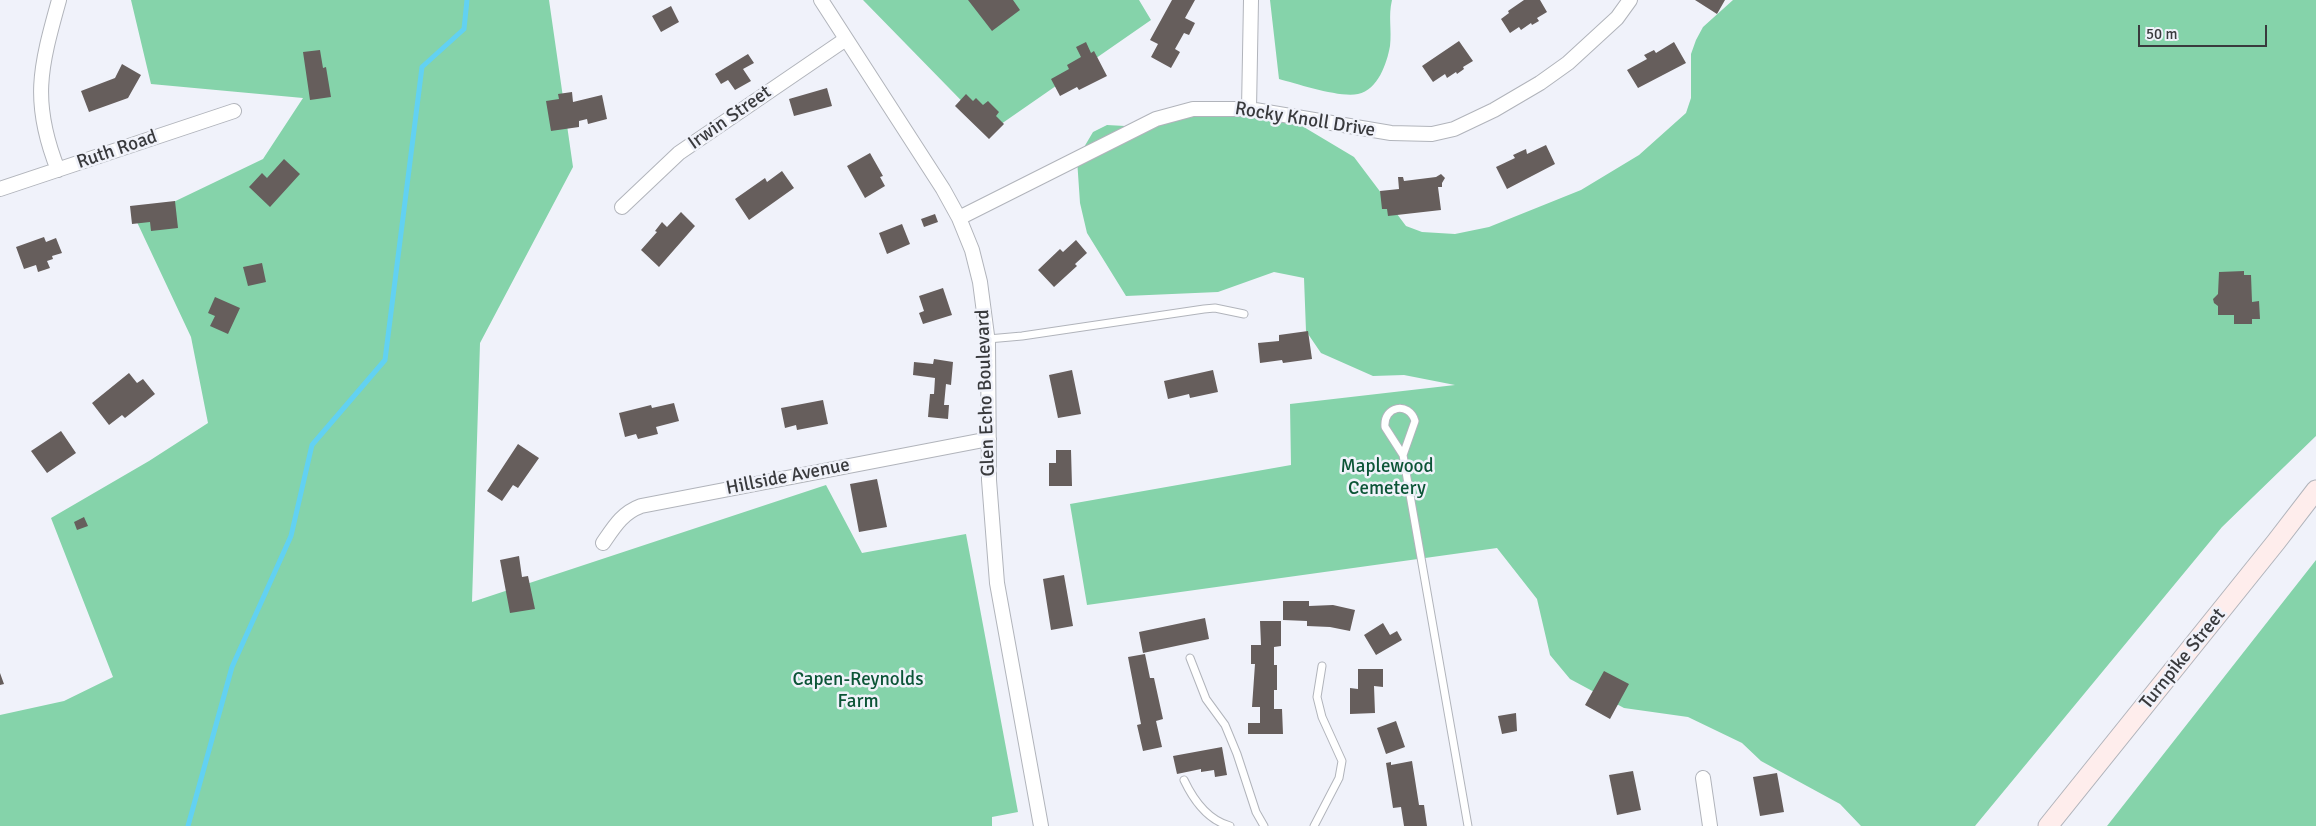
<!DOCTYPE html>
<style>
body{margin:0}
#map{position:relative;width:2316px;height:826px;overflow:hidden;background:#f0f2fa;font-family:Signika,sans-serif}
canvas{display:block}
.scale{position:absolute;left:2138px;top:25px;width:129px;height:22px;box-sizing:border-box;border:2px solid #393a3d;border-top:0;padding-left:6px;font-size:15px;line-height:18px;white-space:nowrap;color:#393a3d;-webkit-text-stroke:4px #f0f2fa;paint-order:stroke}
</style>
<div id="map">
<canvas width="2316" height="826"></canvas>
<div class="scale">50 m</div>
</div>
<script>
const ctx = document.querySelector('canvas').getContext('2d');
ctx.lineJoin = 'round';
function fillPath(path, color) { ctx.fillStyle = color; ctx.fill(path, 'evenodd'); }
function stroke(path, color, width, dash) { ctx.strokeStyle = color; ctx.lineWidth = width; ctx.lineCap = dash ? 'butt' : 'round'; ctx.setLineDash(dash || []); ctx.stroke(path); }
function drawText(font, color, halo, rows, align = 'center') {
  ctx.font = font + ' Signika,sans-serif'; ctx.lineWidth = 5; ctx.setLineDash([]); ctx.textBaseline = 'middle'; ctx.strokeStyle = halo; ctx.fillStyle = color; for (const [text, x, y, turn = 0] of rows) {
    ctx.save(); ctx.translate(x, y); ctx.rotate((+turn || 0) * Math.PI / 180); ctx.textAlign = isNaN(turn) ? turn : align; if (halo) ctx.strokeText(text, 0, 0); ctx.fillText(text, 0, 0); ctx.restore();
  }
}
fillPath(new Path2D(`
 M131 0H549L573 167 480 343 472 602 826 485 862 553 966 534 1018 812 992 817V826H0V715L64 701 113 677 51 518 149 461 208 423 191 337 136 220 263 159 303 98 151 84Z
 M863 0H1139L1151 20 991 131Z
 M1270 0H1392C1388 16 1392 30 1390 46 1387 63 1378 90 1358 94 1340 98 1298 84 1279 79Z
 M1733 0H2316V436L2222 527 1975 826H1861L1840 804 1761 761 1742 743 1688 717 1624 708 1570 679 1550 655 1537 599 1497 548 1087 605 1070 504 1291 465 1290 404 1455 385 1404 375 1373 376 1321 353 1306 331 1304 278 1274 272 1218 292 1126 296 1087 233 1080 203 1077 159 1093 132 1107 125 1125 126 1230 112 1282 114 1354 157 1406 226 1422 232 1455 234 1489 227 1581 190 1639 155 1686 113 1691 98V54L1696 40 1703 27Z
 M2316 560V826H2107Z`), '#85d3aa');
stroke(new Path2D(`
 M188 826 232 667 291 536 312 445 385 360 422 67 464 29 467 0`), '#62d1f2', 5);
fillPath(new Path2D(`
 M968 0H1013L1020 10 992 31Z
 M1172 0H1195L1185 18 1195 23 1189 35 1184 33 1175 49 1180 52 1171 68 1151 57 1158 44 1150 40Z
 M1524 0H1540L1547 12 1537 18 1539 21 1532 25 1531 23 1521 30 1519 27 1510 33 1501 19 1509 13 1508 11Z
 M1695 0H1725L1717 14Z
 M671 6 679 22 661 32 652 16Z
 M1459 41 1473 61 1463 67 1464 69 1457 74 1456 72 1447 78 1445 74 1433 82 1422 66Z
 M1086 42 1091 53 1094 51 1107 76 1079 90 1077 87 1060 96 1051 79 1069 69 1067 65 1081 57 1076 47Z
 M1674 42 1686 63 1638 88 1627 70 1647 59 1644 55 1654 50 1656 53Z
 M320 50 323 68 326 67 331 97 310 100 303 52Z
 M748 54 754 63 743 69 751 81 735 90 728 80 721 84 715 74Z
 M122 64 141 75 128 98 89 112 81 91 115 78Z
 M827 88 832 106 794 116 789 99Z
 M572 92 573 102 602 95 607 119 588 124 587 119 579 121V127L551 131 546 101 559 99 558 94Z
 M966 94 973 101 976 98 983 105 988 101 999 112 996 116 1004 124 989 139 955 106Z
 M1546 145 1555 164 1507 189 1496 167 1515 158 1513 155 1526 149 1527 154Z
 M870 153 883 176 880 177 885 186 865 198 847 166Z
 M284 159 300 174 270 207 249 187 262 173 267 178Z
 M782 171 794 188 749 220 735 199 765 178 767 182Z
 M1441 174 1445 178 1442 183V187H1438L1441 210 1388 216 1387 209H1382L1380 191 1399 189 1398 177H1403L1404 181 1436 177Z
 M175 201 178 228 151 231 150 222 132 224 130 206Z
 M681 212 695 226 659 267 641 250 657 232 655 231 662 222 667 227Z
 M935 214 938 222 924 227 921 219Z
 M902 224 910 244 887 254 879 233Z
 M44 237 46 242 56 238 62 253 52 256 53 259 47 261 50 268 38 272 36 265 24 269 16 247Z
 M1076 240 1087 253 1075 264 1077 266 1054 287 1038 270 1060 249 1063 252Z
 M262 263 266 282 248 286 243 267Z
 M2244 271V275H2251L2252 302 2259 301 2260 319H2252V324H2234V315H2218V306L2214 303 2213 299 2218 294 2219 272Z
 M943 288 952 315 923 324 919 313 924 311 919 296Z
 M215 297 240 308 228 334 210 326 215 316 208 313Z
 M1308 331 1312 359 1283 363 1282 360 1260 363 1258 343 1279 341V335Z
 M934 359 953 362 951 385 946 384 944 405H949L948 419 928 417 930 394H934L935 378 913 375 914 362 933 364Z
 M1072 370 1081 414 1058 418 1049 375Z
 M1213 370 1218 392 1190 398 1189 394 1168 399 1164 381Z
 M129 373 137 383 143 379 155 394 125 418 122 415 109 425 92 403Z
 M823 400 828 424 797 430 796 425 785 428 781 408Z
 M674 403 679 421 656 427 658 434 638 439 636 434 625 437 619 413 651 405 652 408Z
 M61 431 76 453 47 473 31 451Z
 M518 444 539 458 518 488 513 485 502 501 487 491Z
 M1056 450H1071L1072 486H1049V463H1056Z
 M877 479 887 527 859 532 850 484Z
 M84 517 88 526 77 530 74 522Z
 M519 556 522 577 528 576 535 609 510 613 500 560Z
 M1064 575 1073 626 1051 630 1043 579Z
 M1283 601H1309V606L1333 605 1355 610 1350 631 1330 627 1307 626V621L1283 620Z
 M1205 618 1209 639 1143 653 1139 632Z
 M1260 621H1281V646L1274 647V665H1277V690H1274V709H1282L1283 734H1248V723H1260V707H1252L1255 664H1251V645H1261Z
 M1383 623 1390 635 1397 631 1402 640 1376 655 1364 635Z
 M1145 654 1150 678H1154L1163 719 1156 721 1162 747 1143 751 1137 725 1141 724 1128 657Z
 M1358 669H1383V687L1374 686 1375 713 1350 714V688L1358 689Z
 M1604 671 1629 684 1610 719 1585 705Z
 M0 673 4 684 0 685Z
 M1516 713 1517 731 1502 734 1498 716Z
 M1396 721 1405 747 1386 754 1377 728Z
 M1222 747 1227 775 1215 777 1214 770 1201 772V769L1177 774 1173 756Z
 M1412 761 1419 805H1424L1427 826H1404L1401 807 1393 808 1386 763 1391 762V765Z
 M1633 771 1641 810 1617 815 1609 775Z
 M1777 773 1784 812 1760 816 1753 777Z`), '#665e5c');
const service = new Path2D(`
 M988 339 1022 336 1204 309 1215 308 1244 314
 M1403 455 1415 421C1409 401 1383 406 1385 427L1403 455 1468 826
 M1190 658 1206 699 1225 725 1237 754 1256 812 1264 826
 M1184 780C1193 799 1207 820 1230 826
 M1314 826 1339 778 1342 761 1322 717 1317 697 1322 666`);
const minor = new Path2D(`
 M821 0 943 189 959 218 972 250 980 282 988 343 989 480 997 583 1041 826
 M1249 109 1251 0
 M58 170C31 102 40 68 59 0
 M0 189 234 111
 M622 207 679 153 846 39
 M959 218 1156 119 1193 109H1249L1391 133 1432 134 1454 129 1494 110 1540 83 1568 63 1617 18 1630 0
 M603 543C614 527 622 513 641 506L989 439
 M1703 778 1710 826`);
const secondary = new Path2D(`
 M2048 826 2276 542 2316 490`);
stroke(service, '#b1b4bb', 9);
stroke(minor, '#b1b4bb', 16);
stroke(secondary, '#b1b4bb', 21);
stroke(service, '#fff', 7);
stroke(minor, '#fff', 14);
stroke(secondary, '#feedec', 19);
drawText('19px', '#393a3d', '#f0f2fa', [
 ["Irwin Street",730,118,-35],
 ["Rocky Knoll Drive",1305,120,9],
 ["Ruth Road",117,150,-19],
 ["Glen Echo Boulevard",986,393,-92],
 ["Hillside Avenue",788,477,-11],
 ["Turnpike Street",2183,659,-51]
]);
drawText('19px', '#0c5537', '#f0f2fa', [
 ["Maplewood",1387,467],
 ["Cemetery",1387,489],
 ["Capen-Reynolds",858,680],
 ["Farm",858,702]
]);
</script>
